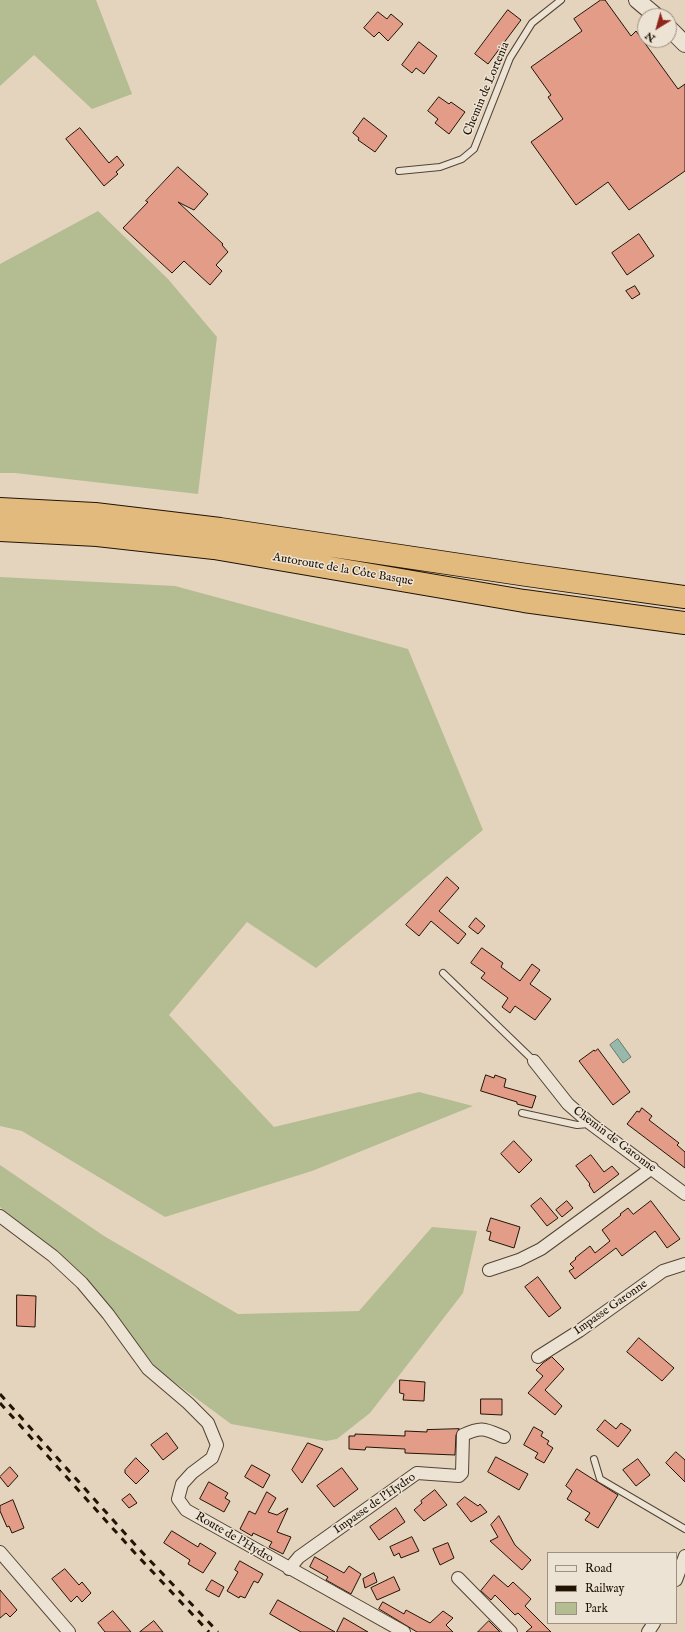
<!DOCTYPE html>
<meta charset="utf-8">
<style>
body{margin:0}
#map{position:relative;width:685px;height:1632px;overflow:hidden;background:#e4d4bd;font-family:"IM FELL English",serif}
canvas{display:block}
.legend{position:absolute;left:547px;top:1552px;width:130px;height:72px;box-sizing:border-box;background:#ede3d4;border:1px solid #9c9081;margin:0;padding:5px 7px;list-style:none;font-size:12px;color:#221405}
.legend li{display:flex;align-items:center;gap:8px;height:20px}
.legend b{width:20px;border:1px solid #9c9081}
.north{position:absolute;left:637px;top:8px;width:40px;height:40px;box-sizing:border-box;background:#ede3d4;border:1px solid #9c9081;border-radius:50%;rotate:217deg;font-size:11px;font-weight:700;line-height:16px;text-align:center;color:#221405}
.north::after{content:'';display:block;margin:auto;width:14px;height:18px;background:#8f2418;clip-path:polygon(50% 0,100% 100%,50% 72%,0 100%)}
</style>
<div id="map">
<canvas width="685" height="1632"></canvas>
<ul class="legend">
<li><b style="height:5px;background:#ede3d4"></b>Road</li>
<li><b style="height:5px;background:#221405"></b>Railway</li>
<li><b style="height:11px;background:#b4bd91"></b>Park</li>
</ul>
<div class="north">N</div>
</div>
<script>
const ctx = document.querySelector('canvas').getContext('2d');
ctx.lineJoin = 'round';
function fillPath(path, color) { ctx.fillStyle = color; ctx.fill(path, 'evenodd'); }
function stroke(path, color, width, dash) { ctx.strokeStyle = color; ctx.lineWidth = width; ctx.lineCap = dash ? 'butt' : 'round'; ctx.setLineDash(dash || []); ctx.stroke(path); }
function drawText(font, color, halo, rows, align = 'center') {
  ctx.font = font + ' "IM FELL English",serif'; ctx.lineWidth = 3; ctx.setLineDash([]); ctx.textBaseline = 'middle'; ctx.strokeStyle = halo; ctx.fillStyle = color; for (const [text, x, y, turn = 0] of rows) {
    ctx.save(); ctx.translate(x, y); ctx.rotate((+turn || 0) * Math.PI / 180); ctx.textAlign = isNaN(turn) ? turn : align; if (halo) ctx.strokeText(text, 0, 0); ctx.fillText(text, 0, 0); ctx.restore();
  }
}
fillPath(new Path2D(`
 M0 0H96L132 94 92 109 34 55 0 86Z
 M98 211 168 279 217 337 198 494 15 473H0V264Z
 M0 577 175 586 408 649 483 830 316 968 247 922 169 1015 274 1127 419 1092 473 1106 312 1171 165 1217 22 1131 0 1126Z
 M0 1165 104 1236 238 1314 359 1311 432 1227 477 1231 463 1293 370 1413 337 1439 326 1441 231 1424 158 1370 87 1281 0 1207Z`), '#b4bd91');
const water = new Path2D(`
 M618 1039 631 1057 623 1063 610 1045Z`);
fillPath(water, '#96b9ac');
stroke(water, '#687769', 1);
const building = new Path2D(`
 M601 0H605L631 36 636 31 678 89 685 84V171L629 210 608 182 576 205 531 142 563 119 548 97 551 95 531 67 582 31 574 19Z
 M508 10 521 20 488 64 475 54Z
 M378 12 387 19 391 14 403 24 388 41 379 32 374 37 364 28Z
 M419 42 437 56 424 74 416 68 412 73 402 65Z
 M439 97 449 104 451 102 465 112 449 134 435 123 438 119 428 111Z
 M364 118 387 136 375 152 358 140 359 138 353 133Z
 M80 128 109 163 117 156 124 165 116 172 118 174 104 186 66 139Z
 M178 167 208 194 194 210 178 202 223 244 222 245 228 252 216 265 222 271 210 285 184 261 172 273 123 228 148 202 146 201Z
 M639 234 654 256 627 275 612 253Z
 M635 286 640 294 632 299 626 291Z
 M447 877 459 888 439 911 466 934 458 944 431 921 419 936 406 925Z
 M476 918 485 926 478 934 469 927Z
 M482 948 503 963 501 967 520 981 532 964 540 970 530 984 551 999 535 1020 515 1006 510 1013 502 1007 508 998 481 978 485 973 471 963Z
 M598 1049 630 1092 613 1105 579 1061 594 1050 595 1051Z
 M486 1075 494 1078 495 1075 506 1079 504 1087 536 1096 532 1108 517 1104V1102L481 1091Z
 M642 1108 652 1116 649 1120 679 1143 677 1145 685 1152V1168L627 1124 637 1111 639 1112Z
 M514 1141 532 1160 519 1173 501 1154Z
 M591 1155 604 1172 612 1166 619 1174 594 1193 589 1185 590 1184 576 1166Z
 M541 1198 558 1218 547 1226 531 1206Z
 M567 1201 573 1208 562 1217 556 1210Z
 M651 1201 680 1239 667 1248 655 1231 622 1256 616 1248 575 1279 569 1271 574 1268 570 1264 576 1259 575 1258 590 1246 595 1253 610 1241 602 1230 621 1215 620 1214 628 1208 633 1214Z
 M491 1218 520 1227 514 1248 489 1240 491 1232 487 1231Z
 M538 1277 561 1308 549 1317 525 1287Z
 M17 1295 36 1296 35 1327 17 1326Z
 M639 1338 674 1368 662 1381 627 1352Z
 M552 1357 564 1369 545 1390 562 1406 555 1415 528 1393 543 1376 536 1370 543 1363Z
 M400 1380 425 1382 424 1401 403 1400 404 1394 400 1393Z
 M481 1399H502V1415L481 1414Z
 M605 1420 616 1429 621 1423 631 1430 618 1447 597 1430Z
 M534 1427 543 1432 541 1436 549 1441 547 1444 553 1448 544 1463 535 1458 538 1453 524 1445Z
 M459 1429 456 1435 455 1455 405 1453V1449L366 1447 365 1450 349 1449V1436H355V1434L405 1436V1431L427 1432V1430Z
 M167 1433 178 1448 163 1460 151 1445Z
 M308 1443 323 1449 302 1483 292 1470Z
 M676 1452 685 1460V1482L666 1463Z
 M496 1457 528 1474 519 1490 488 1472Z
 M136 1458 149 1471 136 1484 125 1473V1470Z
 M638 1459 650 1475 636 1486 623 1470Z
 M252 1465 270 1475 263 1488 245 1477Z
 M10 1467 18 1476 8 1487 0 1477Z
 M342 1468 358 1489 334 1507 317 1486Z
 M577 1469 618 1495 598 1528 585 1520 590 1513 567 1499 572 1491 566 1486Z
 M209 1482 228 1493 225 1498 230 1501 224 1512 200 1499Z
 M435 1490 447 1505 424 1521 414 1510 422 1503 421 1501Z
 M267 1492 276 1498 268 1512 277 1515 288 1508 277 1532 291 1537 283 1554 269 1547 272 1542 253 1533 252 1536 240 1529 249 1511 255 1514Z
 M130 1494 137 1503 129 1508 122 1500Z
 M465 1497 478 1506 480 1504 487 1512 471 1522 457 1504Z
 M13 1500 24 1528 12 1533 9 1526 7 1527 0 1511V1506Z
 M396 1508 405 1522 379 1540 370 1527Z
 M499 1516 515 1545 531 1560 522 1570 490 1541 498 1537 491 1525Z
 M172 1531 198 1547 200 1543 216 1553 203 1573 188 1564 190 1560 164 1543Z
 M412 1537 419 1551 401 1558 399 1553 394 1556 390 1547Z
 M448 1543 454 1558 440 1565 433 1549Z
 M315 1557 344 1573 349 1566 361 1574 351 1594 326 1580 328 1577 310 1567Z
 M240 1561 263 1574 258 1583 254 1581 245 1598 240 1596 239 1598 227 1591 238 1572 235 1570Z
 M65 1569 79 1585 82 1582 91 1593 82 1602 77 1596 71 1602 52 1579Z
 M374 1573 377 1582 365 1588 363 1579Z
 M494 1575 508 1587 513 1582 531 1599 525 1606 551 1632H526L532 1627 518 1613 515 1615 495 1595 491 1600 481 1591Z
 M394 1577 400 1590 377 1600 371 1588Z
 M212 1580 224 1587 219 1597 206 1590Z
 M0 1590 17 1610 10 1617 6 1613 0 1618Z
 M278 1600 335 1632H301L270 1614Z
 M383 1602 404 1614 406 1610 430 1623 443 1611 453 1618 446 1625 453 1632H417L379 1609Z
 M113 1611 131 1632H105L98 1623Z
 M344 1618 368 1632H337Z
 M154 1621 163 1632H140Z
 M489 1621 500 1632H478Z`);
fillPath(building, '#e39c87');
stroke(building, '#221405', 1);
const service = new Path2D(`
 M399 171 440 167 462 159 474 149 510 58 532 23 561 0
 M443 973 534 1061
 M522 1113 577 1125 589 1124
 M594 1459 600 1479 685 1529`);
const minor = new Path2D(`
 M534 1061 568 1104 591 1124 685 1194
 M0 1216 53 1256 82 1283 108 1314 148 1369 188 1403 208 1423 217 1445 212 1458 192 1473 182 1484 178 1499 186 1510 404 1632
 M489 1270 519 1260 541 1249 652 1168
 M538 1357 579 1331 663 1271 685 1264
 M0 1552 69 1632
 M289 1569 299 1557 417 1473 459 1476 462 1473 463 1435C482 1426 485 1429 504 1437
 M458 1578 511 1632
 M676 1580 685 1556
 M648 1632 654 1623`);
const tertiary = new Path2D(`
 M637 0 656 16
 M669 28 685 44`);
const motorway = new Path2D(`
 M0 509 95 514 220 529 527 575 685 597
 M0 530 97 535 214 548 524 601 685 623`);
stroke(service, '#524433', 8);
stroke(minor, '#524433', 14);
stroke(tertiary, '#524433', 18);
stroke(motorway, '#221405', 24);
stroke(service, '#ede3d4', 6);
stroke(minor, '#ede3d4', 12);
stroke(tertiary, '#ede3d4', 16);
stroke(motorway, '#e2ba7e', 22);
stroke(new Path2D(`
 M0 1394 139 1549 218 1632
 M0 1403 134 1552 209 1632`), '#221405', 3, [7, 7]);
drawText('12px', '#221405', '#ede3d4', [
 ["Chemin de Lortenia",487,89,-67],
 ["Autoroute de la Côte Basque",343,570,10],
 ["Chemin de Garonne",614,1140,37],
 ["Impasse Garonne",611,1308,-35],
 ["Impasse de l'Hydro",375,1504,-35],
 ["Route de l'Hydro",234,1538,30]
]);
</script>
